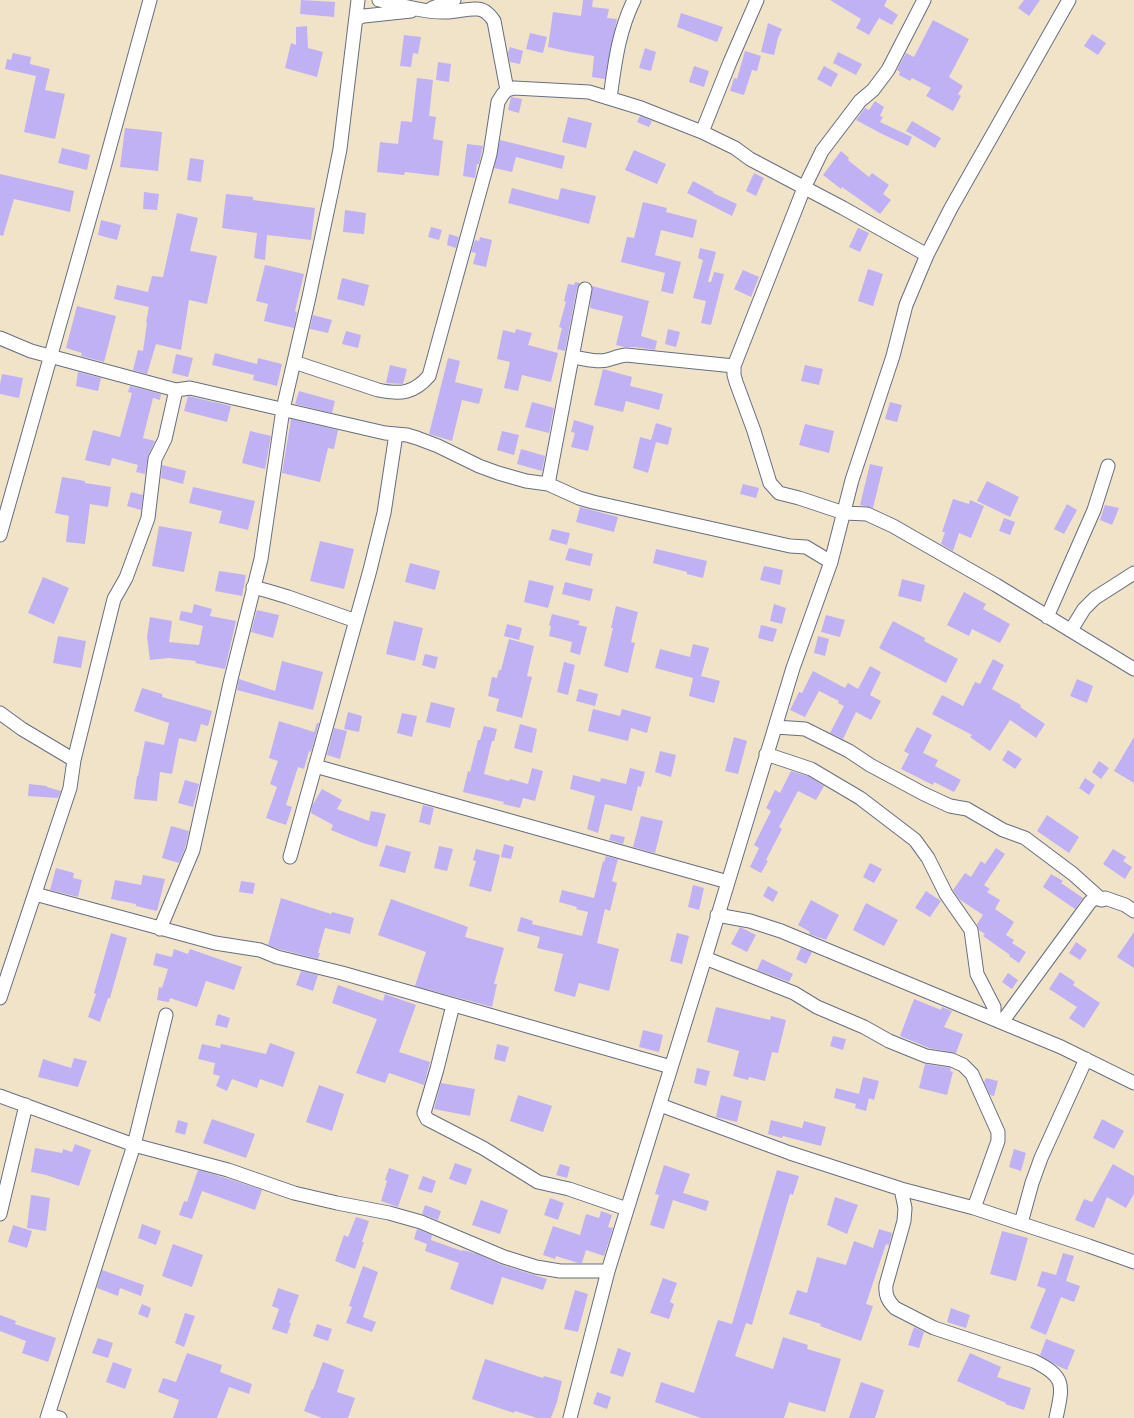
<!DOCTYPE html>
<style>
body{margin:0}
canvas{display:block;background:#f1e3c7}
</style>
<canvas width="1134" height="1418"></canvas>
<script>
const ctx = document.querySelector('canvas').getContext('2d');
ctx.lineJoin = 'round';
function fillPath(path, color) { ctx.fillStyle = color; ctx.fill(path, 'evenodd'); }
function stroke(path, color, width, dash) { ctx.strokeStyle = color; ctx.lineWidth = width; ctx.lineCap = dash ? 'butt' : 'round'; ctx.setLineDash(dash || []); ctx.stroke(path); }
fillPath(new Path2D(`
 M301 0 335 2 334 17 300 14Z
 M583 0H593L592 7 609 9 607 18 617 19 605 79 592 77 594 56 570 52 548 47 553 12 581 16Z
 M830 0H887L884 6 898 15 892 25 879 18 869 35 856 28 861 19Z
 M1024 0H1040L1029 16 1018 8Z
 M681 13 723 27 717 42 677 27Z
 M933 20 969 39 949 77 963 86 958 94 961 96 953 111 926 96 931 88 912 78 910 81 899 75 900 72 897 70 906 53 914 57Z
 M768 23 782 29 778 38 774 55 761 52Z
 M307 26 308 48 323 52 317 77 285 68 291 43 296 45V27Z
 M530 33 547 37 543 53 526 49Z
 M1092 34 1106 43 1098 55 1084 46Z
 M404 35 421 37 418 54 413 53 411 67 400 66Z
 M510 47 523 51 520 64 510 62 508 53Z
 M645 48 656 52 651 71 639 68Z
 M745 51 761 56 757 71 752 70 744 95 730 91 734 78 737 79Z
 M838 52 862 64 856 75 833 63Z
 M13 53 31 57 30 64 50 69 45 90 65 94 55 139 24 132 36 76 5 69 7 59 11 60Z
 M438 62 451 64 449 82 436 80Z
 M694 66 709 71 704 87 689 82Z
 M824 66 838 74 831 87 817 79Z
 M417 78 433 80 429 116 436 117 433 139 443 141 439 176 405 172 404 175 377 172 380 142 398 144 401 121 412 122Z
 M511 97 522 99 519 113 508 110Z
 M875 101 884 107 880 116 883 117 880 122 912 137 908 146 882 134 856 120 865 108 869 110Z
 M640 116 652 121 649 127 637 122Z
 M568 117 592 123 586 148 562 142Z
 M912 121 941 138 935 148 906 131Z
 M125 128 162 132 158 171 120 167Z
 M500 140 565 156 562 169 516 157 512 172 494 168Z
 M467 144 483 146 479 164H477L475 178 463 176Z
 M62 148 90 155 87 170 58 163Z
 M634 150 666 164 657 184 625 170Z
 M841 151 849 158 848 160 869 177 872 173 889 185 883 194 891 200 880 214 842 187 841 189 823 175Z
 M190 158 204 160 201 182 187 180Z
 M754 173 764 178 756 196 746 191Z
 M0 174 74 191 70 212 14 199 3 236 0 235Z
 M693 181 714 192 713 193 737 204 732 216 687 193Z
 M512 188 558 200 561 188 596 196 589 224 508 203Z
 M144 192 159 194 157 210 143 209Z
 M226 194 253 197V200L315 208 311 240 267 235 265 260 254 258 257 233 222 228Z
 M643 202 667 208 666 212 697 220 693 238 661 230 655 255 681 262 673 294 661 291 665 273 621 262 627 237 634 238Z
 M345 210 366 213 364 234 343 232Z
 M177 213 198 218 190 251 217 256 207 304 189 300 181 350 156 344 147 374 133 370 138 350 143 351 147 323 146 322 149 307 114 299 117 285 148 292 152 276 163 277Z
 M101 220 121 225 117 240 98 235Z
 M431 227 442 230 439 240 428 237Z
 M858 228 869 233 860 252 849 247Z
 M449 234 459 237 456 248 447 245Z
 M480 237 492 240 486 267 473 264 476 253 471 252 475 240 479 241Z
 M700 248 716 252 708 282H711L714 272 724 274 711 325 701 323 706 301 693 298 703 260 698 258Z
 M265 265 304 274 295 311 297 312 294 328 264 321 268 304 256 301Z
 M868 269 883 274 873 306 858 301Z
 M743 270 759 277 751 297 734 289Z
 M342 278 369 285 364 306 337 299Z
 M575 282 580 283 577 288 565 351 557 349 562 328 559 327 566 302 564 301 568 284 574 285Z
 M592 286 649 301 641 336 657 341 655 350 635 347H624L616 345 623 316 590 308Z
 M77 306 116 316 104 362 81 356 82 353 66 348Z
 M313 315 332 320 328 333 310 329Z
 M516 329 532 333 528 345 558 353 551 382 522 375 518 391 504 388 510 362 497 359 503 330 515 333Z
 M668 329 680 332 676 347 665 344Z
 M346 331 361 335 358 348 342 344Z
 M215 353 257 364 258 358 282 364 277 386 253 380 254 375 212 365Z
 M176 354 193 358 188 377 172 373Z
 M448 358 460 361 455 382 483 389 479 404 462 400 452 441 429 434Z
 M390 365 407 369 403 384 386 383Z
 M805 365 823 369 819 385 801 381Z
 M603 369 632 377 630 386 663 394 659 410 626 401 623 412 594 405Z
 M78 372 101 378 98 391 76 386Z
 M2 374 23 378 19 398 0 394V384Z
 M130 386 161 394 160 400 153 398 143 438 155 441 148 456 145 474 136 472 138 465 112 458 110 466 85 460 93 430 120 437 132 393 128 392Z
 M299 391 335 401 332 413 295 404Z
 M188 396 231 406 227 422 184 411Z
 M532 402 554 408 549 433 525 427Z
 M890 402 902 405 897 422 885 419Z
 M291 419 338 430 334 449 328 448 320 482 282 473Z
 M574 420 594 426 588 451 571 447 575 433 571 432Z
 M656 423 672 428 668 445 656 442 648 473 633 468 640 437 651 440Z
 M805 424 834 431 829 453 799 445Z
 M250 431 271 436 265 469 242 463Z
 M502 431 519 435 514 455 497 450Z
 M521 449 545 456 542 471 517 464Z
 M870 464 883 467 873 508 860 505Z
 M162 465 186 471 183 484 161 478Z
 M62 477 85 481V483L111 487 108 507 90 504 85 544 66 542 69 516 55 513Z
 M987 481 1019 497 1010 517 977 501Z
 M743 484 759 488 756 498 740 494Z
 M193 487 255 501 248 530 219 523 222 511 189 503Z
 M131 492 143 495 141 510 127 506Z
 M953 499 969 504 970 500 984 506 971 538 959 533 953 551 941 544 945 532H942Z
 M1067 504 1077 510 1064 534 1054 529Z
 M1105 505 1119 508 1112 525 1100 520Z
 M580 507 618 517 614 532 576 522Z
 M1004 518 1015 522 1010 535 999 531Z
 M159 526 192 532 184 572 152 566Z
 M552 529 570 533 567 545 549 540Z
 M320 541 354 549 344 589 310 581Z
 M569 548 593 554 590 566 565 560Z
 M656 549 707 561 703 578 687 574V572L653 563Z
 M410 563 440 571 435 590 405 582Z
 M764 566 783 570 780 585 760 580Z
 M219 571 246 575 242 596 215 591Z
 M43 577 69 588 54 624 28 613Z
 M902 579 925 585 921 602 898 596Z
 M529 580 554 586 548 608 524 602Z
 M565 582 593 589 590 601 562 594Z
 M964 592 986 604 983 609 1010 624 1000 643 972 629 969 636 947 625Z
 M194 604 212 609 210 616 236 621 225 669 195 663 196 661 169 658 150 660 147 637 150 617 172 621 169 642 199 645 203 626 179 620 181 611 192 613Z
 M774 604 786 608 782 624 770 621Z
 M616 606 638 612 631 642 635 643 628 673 604 666 613 628H611Z
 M257 610 279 615 273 638 251 632Z
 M552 614 580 621 578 625 587 627 580 655 570 652 572 642 549 636 551 626 549 625Z
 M826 615 845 620 840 637 821 632Z
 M394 621 423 628 415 661 386 654Z
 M893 621 925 638 924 641 958 659 946 683 879 648Z
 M507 624 522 628 519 640 504 636Z
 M761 625 777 629 773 642 758 638Z
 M58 636 86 641 81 668 53 663Z
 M818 636 829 639 825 656 814 653Z
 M509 639 534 646 527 676 532 677 522 718 496 711 499 699 488 696 492 677 497 678 499 670H501Z
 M693 644 709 648 701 676 720 681 714 703 689 696 693 678 655 668 660 649 690 657Z
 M425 654 438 657 435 669 422 665Z
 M993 659 1004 665 992 689 1021 705 1020 707 1045 724 1036 738 1010 720 990 751 970 737 972 735 932 714 942 695 963 706 975 682 980 684Z
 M282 661 323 672 313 710 237 690 239 679 275 691Z
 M564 662 575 665 568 695 557 692Z
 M870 666 881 672 870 695 881 701 871 720 856 712 843 739 830 733 844 706 838 703 839 701 819 691 805 717 790 710 799 692 802 693 813 671 845 688 848 683 858 689Z
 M1077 679 1093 686 1087 703 1070 696Z
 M142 688 162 694V697L212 711 208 726 201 724 196 742 179 738 172 774 160 772 157 801 134 799 137 776H138L145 741 164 745 169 723 134 711Z
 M579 689 598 694 595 706 576 701Z
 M431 702 455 708 450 728 426 722Z
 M593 709 620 716 622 709 651 717 647 733 631 728 628 741 588 731Z
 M348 712 362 716 359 732 344 729Z
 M402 713 417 716 412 737 397 733Z
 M279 721 314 732 317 723H319L311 752 309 751 304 769 298 767 286 805 292 807 286 825 266 818 277 787 270 784 278 761 269 758Z
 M520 724 537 729 532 753 514 748Z
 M484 726 497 729 494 741H492L484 774 509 781 510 779 528 784 532 768 543 771 535 801 523 798 520 808 503 804 504 802 463 792 468 771 470 772 478 740H480Z
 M917 727 932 735 923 753 938 760 935 766 961 780 954 792 934 782 933 785 901 769 909 754 904 751Z
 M334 728 347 731 340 759 327 755Z
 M734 737 747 741 738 774 725 771Z
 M1134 737V783L1114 771Z
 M1008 750 1022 759 1015 769 1002 760Z
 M660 751 676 755 671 777 655 772Z
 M1099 761 1109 768 1101 779 1092 772Z
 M630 768 645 772 641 787 638 786 632 811 605 804 598 833 587 829 595 796 570 789 573 775 600 782 601 778 626 784Z
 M791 771 808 776 824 786 816 800 798 791 779 827 782 829 766 860 768 861 761 873 750 867 759 848 754 845 771 811 766 808 775 790 780 793Z
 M1085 778 1095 785 1089 795 1079 788Z
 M185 780 199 784 193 807 178 803Z
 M29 784 47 786V787L61 791 58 798 28 796Z
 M322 789 342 800 337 809 369 821 371 811 386 814 377 847 363 843 331 830 333 825 311 813 312 806Z
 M423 805 434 808 430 825 419 822Z
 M1047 815 1079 837 1069 853 1037 831Z
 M641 816 663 821 655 853 633 847Z
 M171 826 189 831 185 848 179 863 162 858Z
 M611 834 625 837 623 844 609 840Z
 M504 844 514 847 511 859 501 857Z
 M386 845 411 852 405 873 379 866Z
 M439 846 453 849 447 871 434 868Z
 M996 848 1005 854 984 885 990 889 987 892 1000 900 995 909 1014 922 1006 935 1014 940 1012 943 1026 952 1019 963 1009 956 1010 955 983 936 985 934 979 930 977 924 983 915 959 899 953 890 965 873 971 877 981 861 985 864Z
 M476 849 500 855 491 892 469 886 476 861 473 860Z
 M1113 849 1126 857 1123 861 1132 867 1125 879 1103 864Z
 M606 856 618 859 612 881 617 883 610 911 605 909 597 943 619 949 609 991 579 983 575 997 554 991 563 954 537 948 540 937 517 931 521 917 533 921 532 924 582 936 588 912 576 909 577 907 559 902 562 890 594 898 603 861 604 862Z
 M870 863 882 869 874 883 863 877Z
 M56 868 74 873 73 878 82 880 78 897 50 890Z
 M1051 874 1063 881 1061 883 1083 898 1075 909 1043 887Z
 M143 875 165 879 157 911 136 906V904L111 899 115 880 141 885Z
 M241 881 255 883 253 894 239 892Z
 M693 885 704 888 699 910 688 907Z
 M768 886 778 892 773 902 763 896Z
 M926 891 941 901 930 917 915 908Z
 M281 898 331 914 332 912 354 918 350 934 325 928 318 953H320L318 959 279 949 268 945Z
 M391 899 468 927 465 937 504 948 494 984H497L492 1007 415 986 426 952 378 935Z
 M811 900 839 915 826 940 809 934 810 932 798 925Z
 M866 903 898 920 884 946 853 930Z
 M740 927 756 935 747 952 731 944Z
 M1134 932V968L1117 957Z
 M111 933 127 938 110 998H108L100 1022 88 1017 96 994 94 993Z
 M677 933 689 936 682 964 670 961Z
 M1076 942 1087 950 1080 960 1069 953Z
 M801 948 812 952 806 964 796 959Z
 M174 949 188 954 190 949 242 967 234 990 206 981 197 1007 170 998 169 1002 157 1000 159 987 162 988 168 969 153 965 156 953 172 957Z
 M762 959 793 974 789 982 757 970Z
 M301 971 318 975 313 991 296 985Z
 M1060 972 1075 982 1073 985 1100 1003 1084 1028 1069 1018 1077 1007 1049 989Z
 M1008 973 1018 980 1012 989 1002 982Z
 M338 985 383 1001 385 994 416 1005 399 1052 430 1062 424 1085 389 1073 385 1083 356 1073 377 1019 332 1003Z
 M914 999 941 1010 942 1007 952 1011 944 1027 963 1034 956 1053 929 1048 900 1036Z
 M716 1007 770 1020 771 1016 786 1020 778 1053 772 1052 765 1081 749 1077 748 1080 733 1076 739 1051 707 1042Z
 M218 1014 230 1018 227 1028 215 1025Z
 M643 1030 663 1035 659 1052 639 1047Z
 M833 1036 846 1039 843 1050 830 1046Z
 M270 1043 295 1052 283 1087 260 1079 257 1088 232 1079 227 1091 216 1086 220 1076 213 1074 215 1063 198 1059 202 1044 220 1048 221 1044 266 1054Z
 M497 1044 509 1047 505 1062 494 1059Z
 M74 1058 87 1061 78 1087 38 1077 43 1059 71 1068Z
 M925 1064 951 1068 950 1071 953 1072 947 1095 919 1088Z
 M697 1068 710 1071 706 1086 694 1083Z
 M863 1077 879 1081 874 1100 869 1098 866 1111 855 1108 856 1104 834 1098 836 1088 859 1094Z
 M986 1078 998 1081 994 1096 990 1095 984 1082Z
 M441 1083 475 1089 470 1116 434 1109Z
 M319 1085 344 1094 332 1131 306 1122Z
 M518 1095 552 1106 543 1132 510 1121Z
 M721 1095 742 1101 737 1122 716 1117Z
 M212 1119 255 1134 246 1158 203 1143Z
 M1102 1119 1124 1131 1114 1149 1093 1138Z
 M178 1120 188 1123 185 1135 175 1132Z
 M771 1120 802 1128 804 1121 826 1127 821 1146 783 1136 782 1138 768 1134Z
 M75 1144 91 1150 79 1186 46 1175 31 1172 35 1148 62 1153 63 1149 72 1152Z
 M1014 1149 1026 1153 1021 1171 1009 1167Z
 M455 1163 472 1169 466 1185 449 1179Z
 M560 1164 570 1167 567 1178 556 1175Z
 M1113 1164 1134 1176V1194L1126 1208 1107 1197 1094 1228 1075 1220 1084 1199 1092 1202Z
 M664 1165 690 1174 683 1193 709 1201 706 1211 673 1200 664 1229 650 1225 659 1195 655 1194Z
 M389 1168 409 1175 398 1207 381 1201 387 1181 385 1180Z
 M198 1170 226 1178 262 1190 255 1210 202 1191 192 1219 179 1215 184 1201 187 1202Z
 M777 1170 799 1176 793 1195 790 1194 752 1325 746 1323 735 1356 773 1369 783 1337 808 1345 807 1349 841 1359 825 1412 789 1402 784 1418H701L655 1402 661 1382 694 1393 718 1320 732 1324Z
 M423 1176 436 1181 432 1193 418 1189Z
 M31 1195 50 1198 46 1231 27 1228Z
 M835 1197 858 1205 847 1234 827 1225Z
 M550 1198 564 1203 558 1220 544 1215Z
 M481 1200 508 1210 500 1234 472 1225Z
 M425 1205 441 1211 438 1220 422 1214Z
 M601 1211 612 1215 608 1227 613 1228 604 1256 586 1250 582 1263H578L556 1256 555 1259 543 1255 553 1226 580 1235 586 1214 599 1218Z
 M356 1217 369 1221 362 1242H364L355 1269 335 1261 344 1235 348 1237Z
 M142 1224 161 1231 156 1245 138 1238Z
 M13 1225 32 1231 27 1248 8 1242Z
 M417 1229 432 1235 431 1240 462 1251 463 1250 477 1254 502 1265 547 1279 543 1290 502 1277 493 1305 450 1289 459 1263 425 1251 427 1244 414 1239Z
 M879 1229 892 1233 889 1245 886 1244 866 1304 873 1306 861 1341 820 1326 821 1324 789 1314 797 1290 807 1293 817 1257 846 1265 854 1241 873 1248Z
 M1002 1231 1028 1238 1016 1281 990 1274Z
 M173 1244 203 1255 192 1287 162 1276Z
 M1063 1253 1074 1256 1066 1281 1080 1286 1074 1302 1061 1297 1046 1335 1030 1328 1046 1289 1037 1286 1042 1271 1056 1275Z
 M363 1266 378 1272 363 1317 376 1322 372 1332 346 1323 352 1307 349 1306Z
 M102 1270 144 1285 141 1296 120 1288 118 1296 97 1288Z
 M663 1278 677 1283 670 1302 674 1304 669 1319 650 1313Z
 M278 1288 299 1295 289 1323H291L287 1334 272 1329 279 1309 272 1306Z
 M575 1290 588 1294 578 1332 564 1329Z
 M142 1304 151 1308 148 1318 138 1314Z
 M951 1308 970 1315 966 1328 947 1322Z
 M185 1313 195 1316 184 1347 175 1343Z
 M0 1315 16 1321 15 1324 56 1338 48 1362 22 1353 26 1341 0 1331Z
 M317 1324 332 1329 328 1341 313 1336Z
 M914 1327 924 1332 919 1348 908 1345Z
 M98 1338 113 1343 108 1358 92 1353Z
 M1046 1339 1075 1350 1067 1370 1058 1366 1040 1355Z
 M618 1348 631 1353 623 1377 610 1373Z
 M187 1353 222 1365 220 1372 252 1384 249 1394 229 1387 217 1418H173L179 1400 158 1392 163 1378 176 1382Z
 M970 1353 1001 1367 997 1377 1031 1388 1024 1410 1005 1404 1006 1403 957 1381Z
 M485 1359 543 1378 544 1376 562 1381 557 1402 551 1418H537L515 1411 514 1413 472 1399Z
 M113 1362 132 1369 125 1389 106 1382Z
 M323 1362 344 1370 337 1392 355 1398 348 1418H322L304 1411 312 1389 313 1390Z
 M861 1382 884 1390 875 1418H849Z
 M597 1392 611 1397 607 1409 593 1404Z`), '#c0b1f5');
const minor = new Path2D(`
 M379 0C400 5 422 12 443 12 455 13 466 8 477 9 485 9 490 15 494 21L507 90
 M924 0 888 70 873 90 860 101 822 151 804 188 734 366V375L736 382 754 431 770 483 779 493 799 498 844 513 867 514 893 526 996 585 1134 669
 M432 8 454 0
 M356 20 360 17 364 16 411 11
 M610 98C615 63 618 33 634 0
 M702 132 730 62 757 0
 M0 338 31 351 176 390 190 388 385 433 407 435 417 438 438 446 479 466 498 473 526 481 548 484 579 498 593 502 790 546 806 547 831 562
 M572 357C583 358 597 363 607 360 614 358 619 356 626 355L734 366
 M294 362 378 390C401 395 414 393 429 376L490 154 498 102 503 94 507 90 514 88 589 92 641 108 702 132 735 148 750 159 843 208 927 255
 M548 484 585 289
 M0 535 105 164 150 0
 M253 587 268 591 288 597 356 621
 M1047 617 1094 510 1108 466
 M1071 630 1084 609 1095 598 1134 573
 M0 713 22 729 74 760
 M776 727 805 729 849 751 870 765 924 794 950 806 967 809 1003 830 1025 838 1073 874 1102 900
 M766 754 811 769 860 798 915 840 928 858 946 894 971 930 977 974 994 1007V1012L992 1018
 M315 766 728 882
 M290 857 370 570 384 513 396 434
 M35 894 215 943 260 950 277 957 342 973 671 1067
 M717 915 750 921 781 931 1061 1047 1134 1083
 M160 929 193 850 231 679 261 559 283 409 309 297 332 189 340 149 358 0
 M705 958 794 993 817 1007 864 1027 889 1041 926 1056 952 1060 963 1065 972 1074 998 1132V1141L974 1208
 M0 998 70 788 74 760 114 599 126 578 148 518 155 459 165 439 176 390
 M453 1005 437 1069 424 1113 427 1119 483 1148 538 1182 569 1189 627 1209
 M1002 1022 1090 902 1095 898 1102 900 1105 898 1125 905 1134 911
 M0 1096 134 1145 228 1170 294 1193 337 1203 389 1213 421 1222 504 1257 536 1267 560 1271H608
 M660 1105 790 1153 901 1189 974 1208 1089 1246 1134 1262
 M901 1189 905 1208 904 1221 886 1285C885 1295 888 1301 895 1308L934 1328 1034 1361C1066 1377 1063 1385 1056 1418
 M0 1214 26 1105
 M1021 1223 1032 1183 1041 1158 1086 1059
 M48 1415 60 1418
 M47 1418 134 1145 166 1015
 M570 1418 608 1271 705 958 793 668 831 562 852 480 893 356 906 305 927 255 951 208 1069 0`);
stroke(minor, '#666e83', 15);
stroke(minor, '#fff', 13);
</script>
